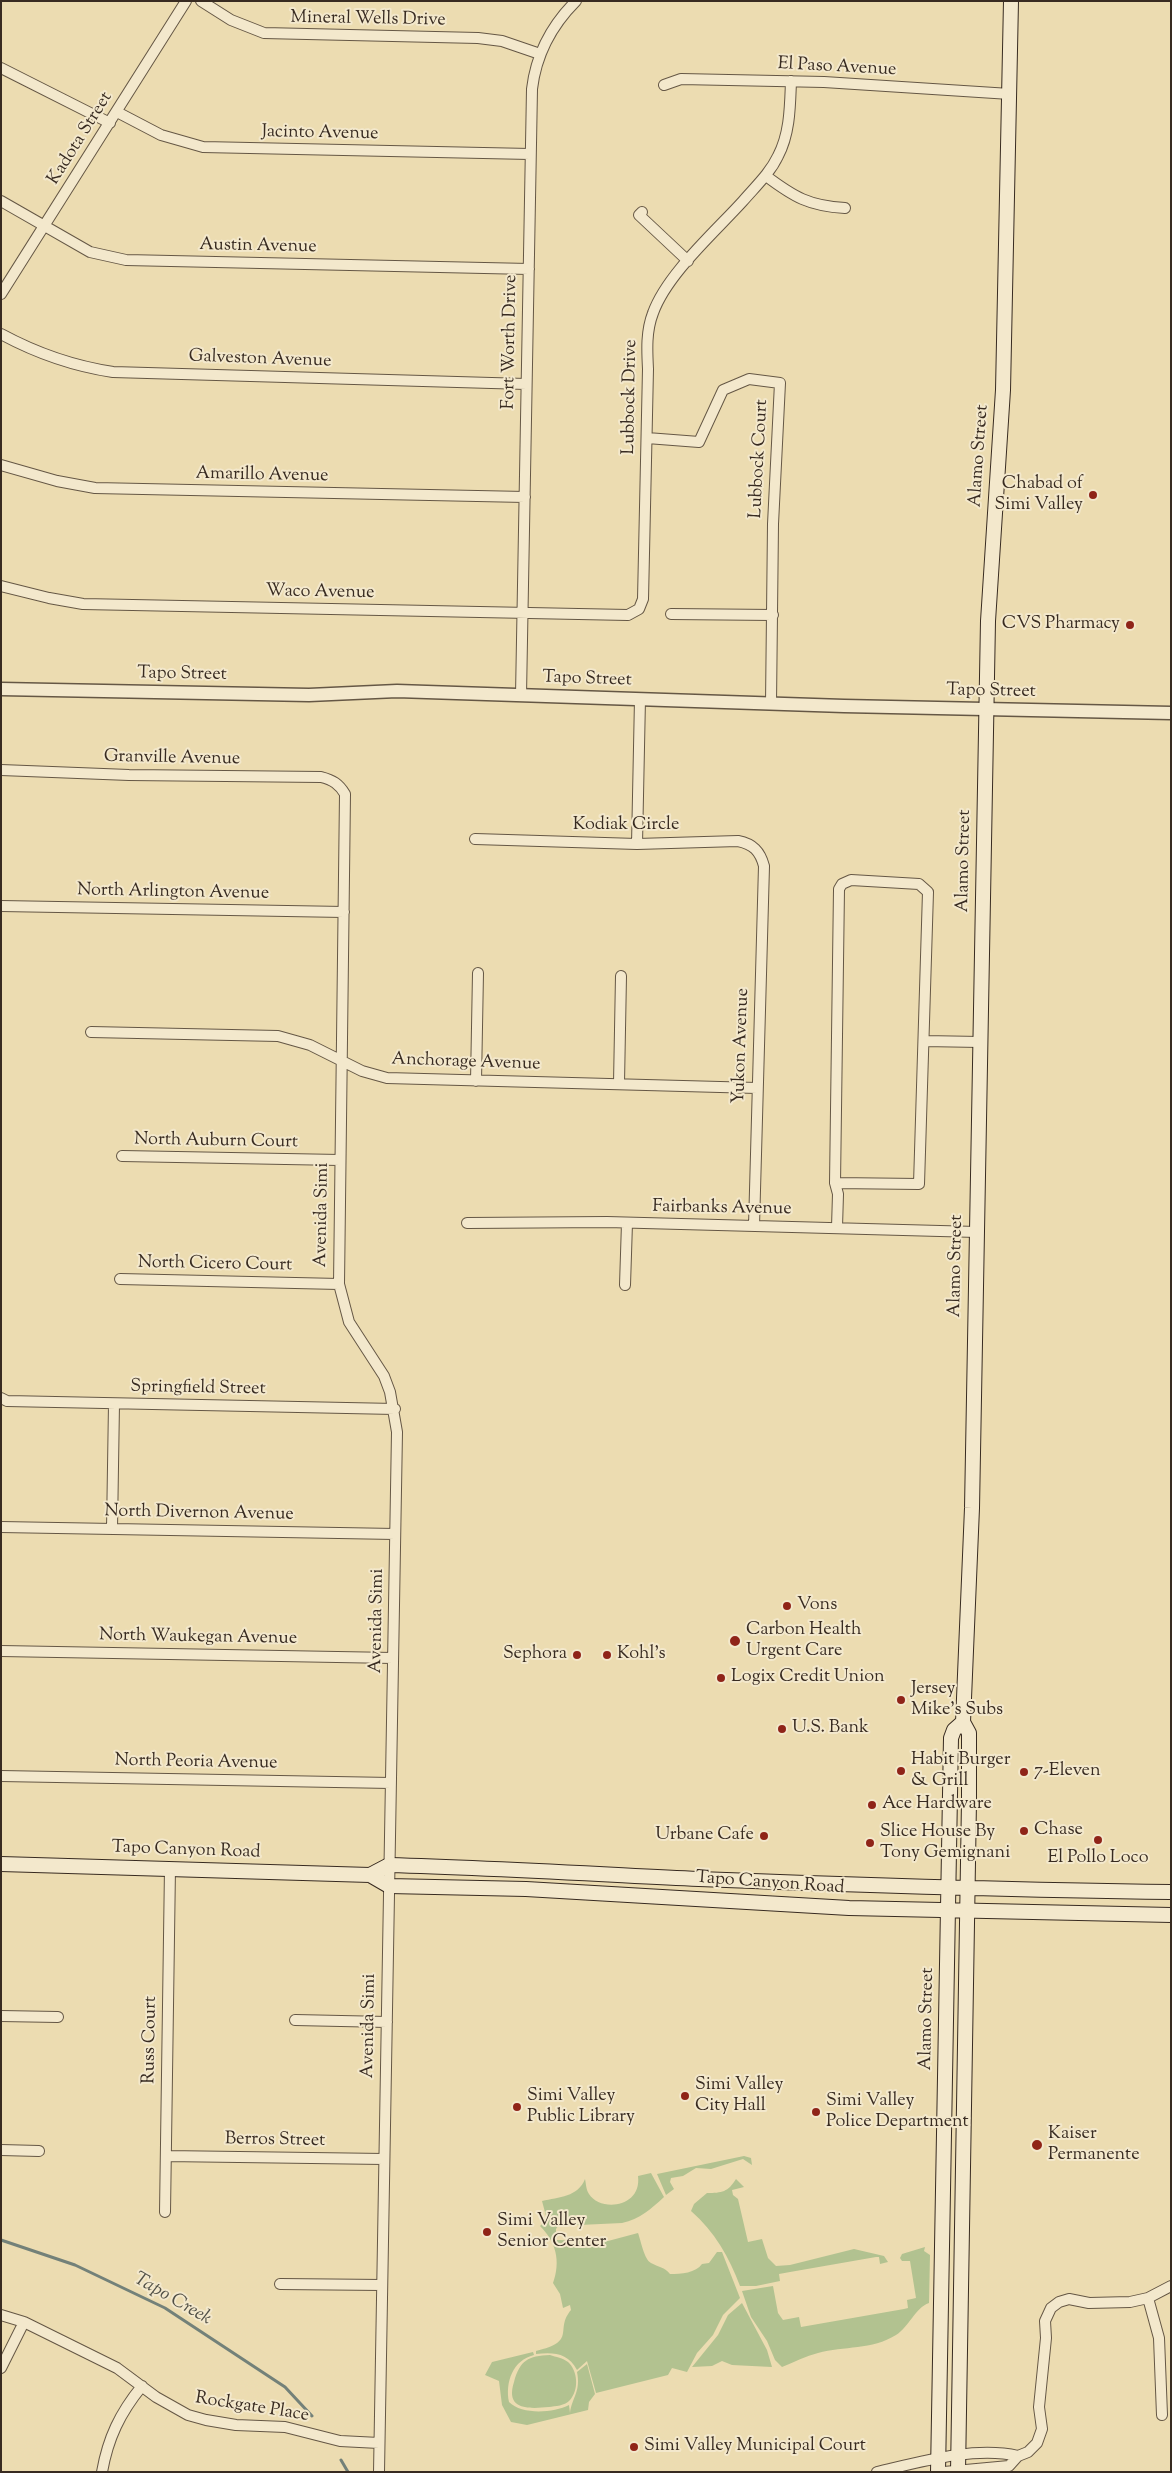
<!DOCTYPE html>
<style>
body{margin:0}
#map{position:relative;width:1172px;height:2473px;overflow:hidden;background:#ecdcb1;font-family:"Sorts Mill Goudy",serif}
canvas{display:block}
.frame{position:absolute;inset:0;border:2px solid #382b21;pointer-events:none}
</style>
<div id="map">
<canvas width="1172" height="2473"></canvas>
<div class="frame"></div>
</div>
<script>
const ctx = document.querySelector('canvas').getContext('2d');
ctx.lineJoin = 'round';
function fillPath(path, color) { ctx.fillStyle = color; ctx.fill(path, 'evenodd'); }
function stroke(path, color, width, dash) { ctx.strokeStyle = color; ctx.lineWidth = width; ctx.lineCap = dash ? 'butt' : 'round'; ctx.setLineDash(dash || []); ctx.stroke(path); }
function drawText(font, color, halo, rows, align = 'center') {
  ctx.font = font + ' "Sorts Mill Goudy",serif'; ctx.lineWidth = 4; ctx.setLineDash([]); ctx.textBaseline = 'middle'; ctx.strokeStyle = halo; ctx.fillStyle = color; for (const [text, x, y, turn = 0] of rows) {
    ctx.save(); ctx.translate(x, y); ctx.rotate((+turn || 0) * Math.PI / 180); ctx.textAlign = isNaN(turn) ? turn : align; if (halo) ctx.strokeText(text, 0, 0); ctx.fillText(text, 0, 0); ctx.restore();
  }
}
fillPath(new Path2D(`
 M744 2156 751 2158 752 2165 743 2159 711 2169 696 2168 683 2176 671 2178 670 2182 674 2189 666 2195 657 2174Z
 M651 2173 664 2197C651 2209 640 2219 622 2223L558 2226 556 2229V2240L608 2241 638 2233C641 2241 644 2259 651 2263 658 2267 665 2267 670 2274 681 2274 696 2273 702 2264L709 2263 717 2252H722L740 2298 723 2315 713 2335 697 2353 687 2372 672 2368 668 2375 596 2393 587 2361 577 2370C568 2353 554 2352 536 2354V2351C578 2341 554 2330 571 2310L570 2305 563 2308 560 2294 553 2283C561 2261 556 2242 540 2226L549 2217 546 2216 542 2201C559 2197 578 2197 585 2179 586 2183 586 2190 589 2194 600 2212 642 2208 638 2176Z
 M736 2179 744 2187 732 2190 733 2195 738 2199 748 2242 762 2239 768 2258 776 2266 790 2265 854 2249 884 2256 888 2262 880 2264 879 2257H876L790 2272 779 2274 780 2281 756 2286H740C729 2257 715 2232 691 2211L694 2204 707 2193C722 2193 728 2192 736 2179Z
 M925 2247 924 2251 930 2255 929 2303C915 2308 909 2327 896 2335 872 2350 844 2346 818 2353 806 2356 794 2362 782 2367L775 2360 767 2341 751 2317 742 2291 773 2286 778 2313 783 2320 799 2317 801 2327 904 2309 908 2308 907 2300 916 2298 910 2261H902L900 2258 902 2254Z
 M742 2303 767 2350 772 2367 732 2365 722 2361 712 2366 692 2367 718 2335 728 2315Z
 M533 2352 534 2355C513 2360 505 2382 509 2402 522 2415 553 2413 569 2405L570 2413C572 2397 581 2392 577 2372L587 2364 595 2394 589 2402 588 2410 527 2425 511 2422 502 2405 499 2381 485 2375 492 2362Z
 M550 2355C556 2357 563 2358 568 2362 578 2371 579 2390 570 2400 565 2406 555 2406 549 2407 528 2409 505 2410 514 2382 520 2360 528 2356 550 2355Z`), '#b2c290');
stroke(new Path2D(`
 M1 2240 75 2265 165 2308 285 2387 312 2416
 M341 2460 348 2472`), '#738179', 3);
const minor = new Path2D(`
 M201 1 231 20 264 33 478 38 502 41 540 54
 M1 68 110 123
 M664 85 681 79 824 82 1010 94
 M117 112 161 135 203 147 530 154
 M766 176C794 197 809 206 845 208
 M1 201 90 252 126 260 529 269
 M642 212 639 215 688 261
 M1 294 186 1
 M1 334C38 354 73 366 113 372L526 384
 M647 438 699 442 723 390 749 379 780 383 773 524 771 703
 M1 465 57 481 95 488 525 497
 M1 586 49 598 83 604 628 615 639 609 643 599 648 369C647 350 646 331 653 313 667 274 715 232 743 201 756 186 770 173 778 156 790 133 790 107 791 81
 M671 614 773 615
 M521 695 532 89C536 55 552 25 576 1
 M1 770 129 775 321 777C333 780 339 784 345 794L339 1284 349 1322 384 1376 390 1392 397 1432 379 2472
 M475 839 637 844 738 841C753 844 760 851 764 866L754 1226
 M637 844 640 699
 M1 906 344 912
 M91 1032 278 1036 310 1045 362 1071 387 1078 757 1088
 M924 1041 980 1042
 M476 1081 478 973
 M619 1083 621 976
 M122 1156 340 1160
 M835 1183 919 1184 928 892 919 884 851 880 842 884 839 889 835 1183 838 1194 837 1227
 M467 1223 607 1222 977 1232
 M120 1279 339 1284
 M625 1285 627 1223
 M1 1398 7 1401 395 1409
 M1 1527 395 1534
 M112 1529 114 1404
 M1 1651 393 1658
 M1 1776 391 1783
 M1 2016 58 2017
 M295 2020 387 2022
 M1 2150 39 2151
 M166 2156 384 2159
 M165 2212 170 1868
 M280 2284 382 2285
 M1148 2298 1159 2338 1162 2415
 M1 2315 24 2322 117 2368 156 2397 188 2415 206 2420 236 2425 285 2427 340 2441 379 2443
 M1 2368 24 2322
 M102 2472C108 2438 120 2413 142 2386
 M877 2472C920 2462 974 2446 1018 2456
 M944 2472 1009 2466 1018 2456 1028 2452 1037 2443 1042 2429 1039 2407 1046 2338 1045 2321 1051 2308 1059 2302 1069 2299 1089 2303 1130 2302 1148 2298 1171 2286`);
const tertiary = new Path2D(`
 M1 689 309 695 397 691 844 706 1171 713`);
const secondary = new Path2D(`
 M1 1864 370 1875 389 1886 526 1889 849 1908 1171 1915
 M370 1875 389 1865C493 1868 596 1874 699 1879 856 1885 1014 1890 1171 1892
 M938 2472 951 1738 954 1730 963 1722
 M958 2472 969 1801V1733L963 1722 972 1508 988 621 1003 390 1011 1`);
stroke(minor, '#655745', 12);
stroke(tertiary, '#655745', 15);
stroke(secondary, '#382b21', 16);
stroke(minor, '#f3e8cc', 10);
stroke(tertiary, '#f3e8cc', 12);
stroke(secondary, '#f3e8cc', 14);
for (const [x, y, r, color] of [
 [1093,495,5,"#8f2418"],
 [1130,625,5,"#8f2418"],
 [787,1606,5,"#8f2418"],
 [735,1641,6,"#8f2418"],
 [577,1655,5,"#8f2418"],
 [607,1655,5,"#8f2418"],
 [721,1678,5,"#8f2418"],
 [901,1700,5,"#8f2418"],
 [782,1729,5,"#8f2418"],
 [901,1771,5,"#8f2418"],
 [1024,1772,5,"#8f2418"],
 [872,1805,5,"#8f2418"],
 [1024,1831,5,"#8f2418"],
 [764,1836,5,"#8f2418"],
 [1098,1840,5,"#8f2418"],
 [870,1843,5,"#8f2418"],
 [685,2096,5,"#8f2418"],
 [517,2107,5,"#8f2418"],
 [816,2112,5,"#8f2418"],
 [1037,2145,6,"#8f2418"],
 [487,2232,5,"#8f2418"],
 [634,2447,5,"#8f2418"]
]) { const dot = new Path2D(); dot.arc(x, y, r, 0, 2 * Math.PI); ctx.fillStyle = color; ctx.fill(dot); stroke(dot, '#f3e8cc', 2); }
drawText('18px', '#382b21', '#f3e8cc', [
 ["Mineral Wells Drive",368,20,1],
 ["El Paso Avenue",837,68,3],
 ["Jacinto Avenue",320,134,1],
 ["Kadota Street",81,139,-58],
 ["Austin Avenue",258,247,1],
 ["Fort Worth Drive",511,342,-89],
 ["Galveston Avenue",260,360,2],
 ["Lubbock Drive",631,397,-89],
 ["Alamo Street",980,456,-86],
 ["Lubbock Court",760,459,-87],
 ["Amarillo Avenue",262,476,1],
 ["Waco Avenue",320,593,1],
 ["Tapo Street",182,675,1],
 ["Tapo Street",587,680,2],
 ["Tapo Street",991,692,1],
 ["Granville Avenue",172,759,1],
 ["Kodiak Circle",626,826],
 ["Alamo Street",965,861,-89],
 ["North Arlington Avenue",173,893,1],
 ["Yukon Avenue",742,1046,-88],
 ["Anchorage Avenue",466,1063,2],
 ["North Auburn Court",216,1142,1],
 ["Fairbanks Avenue",722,1209,1],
 ["Avenida Simi",323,1215,-89],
 ["North Cicero Court",215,1265,1],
 ["Alamo Street",957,1266,-89],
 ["Springfield Street",198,1389,1],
 ["North Divernon Avenue",199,1514,1],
 ["Avenida Simi",378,1621,-89],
 ["North Waukegan Avenue",198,1638,1],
 ["North Peoria Avenue",196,1763,1],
 ["Tapo Canyon Road",186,1851,2],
 ["Tapo Canyon Road",770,1884,4],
 ["Alamo Street",928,2019,-89],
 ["Avenida Simi",370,2026,-89],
 ["Russ Court",151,2040,-89],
 ["Berros Street",275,2141,1],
 ["Rockgate Place",252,2408,9]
]);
drawText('18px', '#382b21', '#f3e8cc', [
 ["Chabad of",1083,485,"right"],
 ["Simi Valley",1083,506,"right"],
 ["CVS Pharmacy",1120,625,"right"],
 ["Vons",797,1606],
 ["Carbon Health",746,1631],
 ["Urgent Care",746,1652],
 ["Sephora",567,1655,"right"],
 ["Kohl's",617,1655],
 ["Logix Credit Union",731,1678],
 ["Jersey",911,1690],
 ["Mike's Subs",911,1711],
 ["U.S. Bank",792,1729],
 ["Habit Burger",911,1761],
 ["& Grill",911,1782],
 ["7-Eleven",1034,1772],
 ["Ace Hardware",882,1805],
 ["Chase",1034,1831],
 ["Slice House By",880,1833],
 ["Tony Gemignani",880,1854],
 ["Urbane Cafe",754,1836,"right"],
 ["El Pollo Loco",1098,1859,"center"],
 ["Simi Valley",695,2086],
 ["City Hall",695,2107],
 ["Simi Valley",527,2097],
 ["Public Library",527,2118],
 ["Simi Valley",826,2102],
 ["Police Department",826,2123],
 ["Kaiser",1048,2135],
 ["Permanente",1048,2156],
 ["Simi Valley",497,2222],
 ["Senior Center",497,2243],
 ["Simi Valley Municipal Court",644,2447]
], 'left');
drawText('italic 19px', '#504f46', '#f3e8cc', [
 ["Tapo Creek",172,2300,30]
]);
</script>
